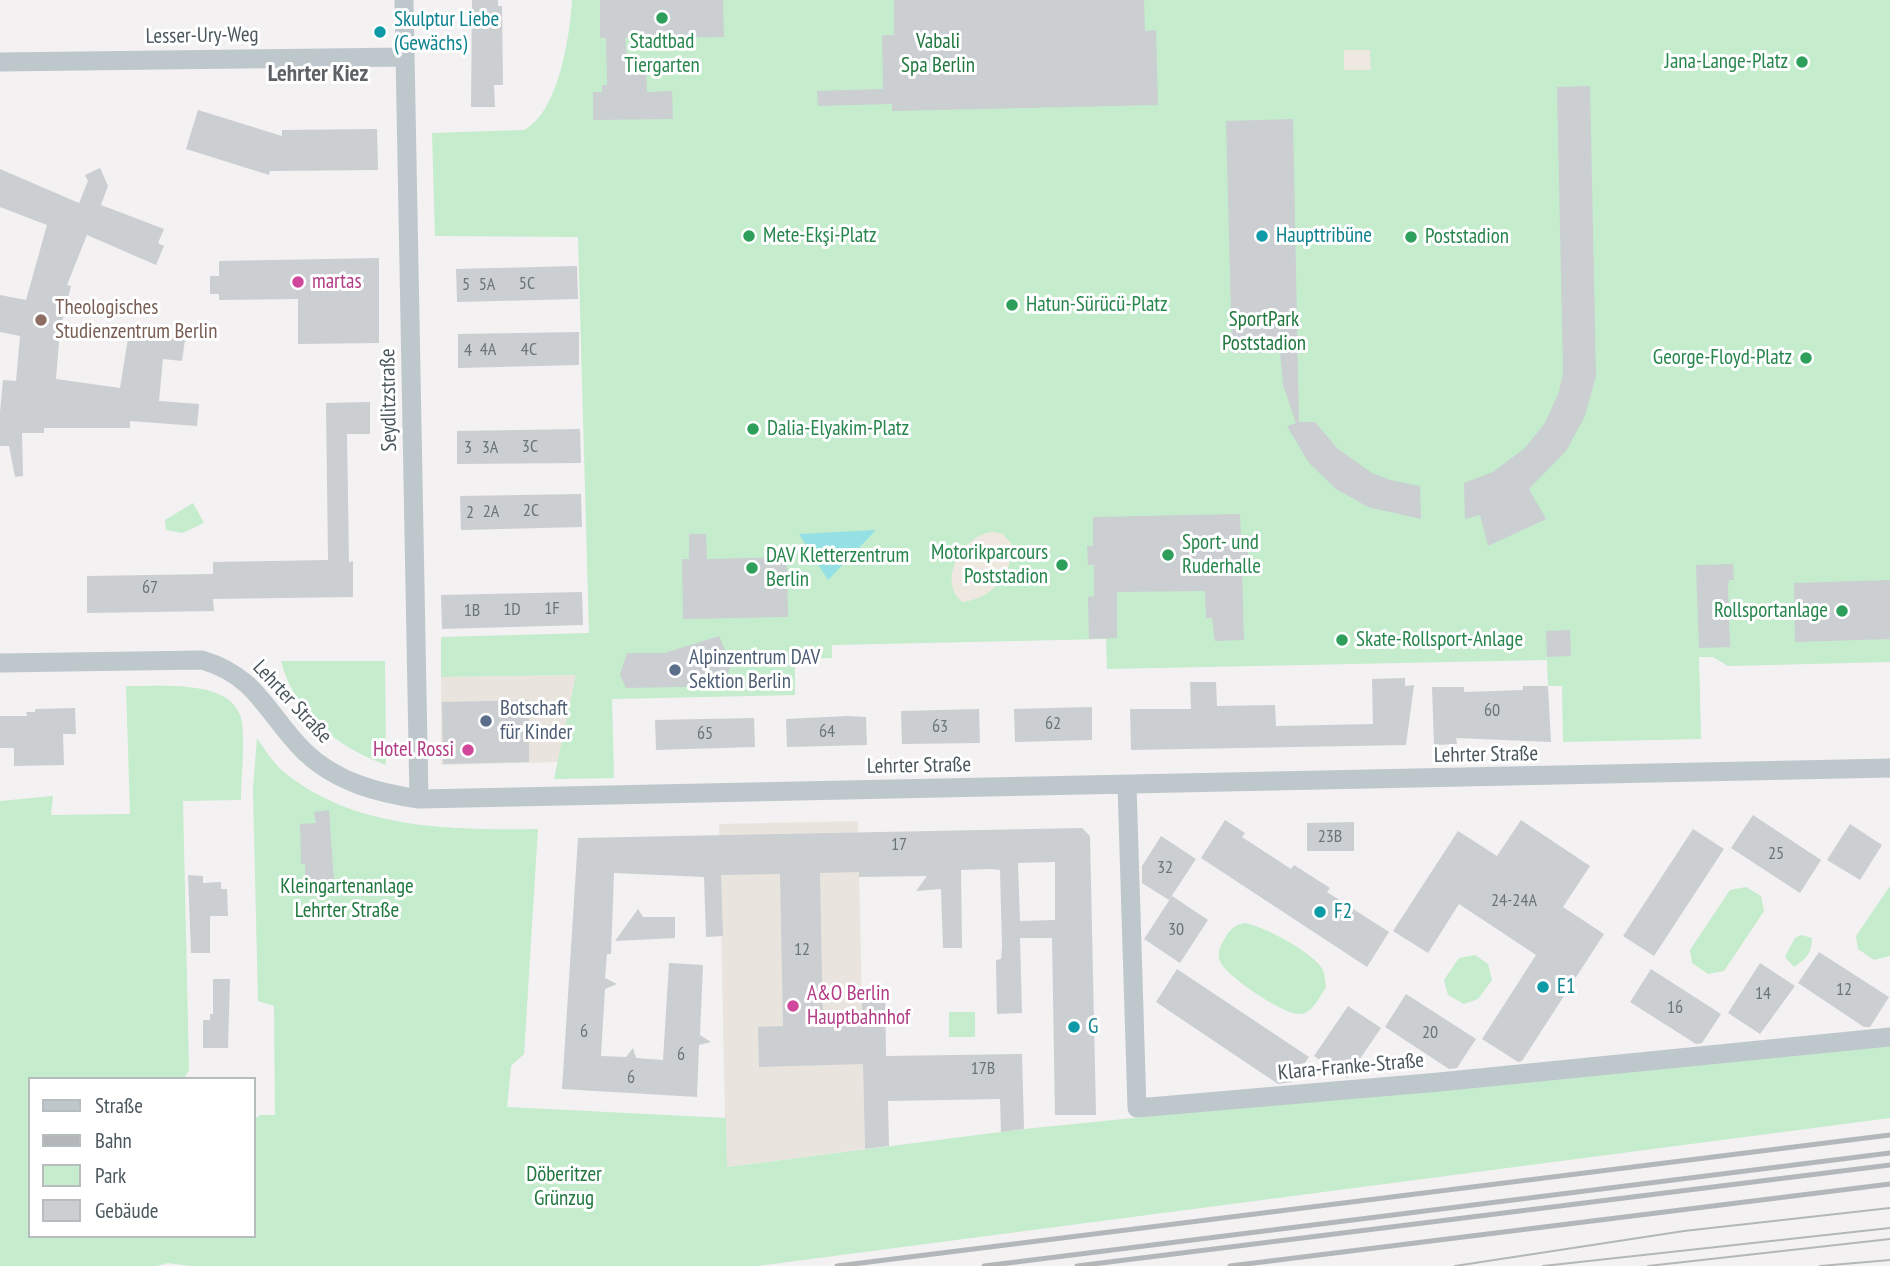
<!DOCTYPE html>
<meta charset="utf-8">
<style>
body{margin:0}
#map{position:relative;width:1890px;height:1266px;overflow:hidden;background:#f3f1f1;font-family:"PT Sans Narrow",sans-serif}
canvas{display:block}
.legend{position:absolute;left:28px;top:1077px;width:228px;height:161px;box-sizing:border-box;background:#fff;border:2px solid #b7bcbe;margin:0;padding:9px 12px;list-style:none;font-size:21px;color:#4a575c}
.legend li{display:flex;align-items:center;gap:14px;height:35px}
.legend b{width:35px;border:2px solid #b7bcbe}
</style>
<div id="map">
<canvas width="1890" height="1266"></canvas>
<ul class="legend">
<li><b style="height:9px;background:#bec7cc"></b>Straße</li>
<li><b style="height:9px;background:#b3b7ba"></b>Bahn</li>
<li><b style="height:19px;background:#c4eccd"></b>Park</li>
<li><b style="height:19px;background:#cbcfd2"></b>Gebäude</li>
</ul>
</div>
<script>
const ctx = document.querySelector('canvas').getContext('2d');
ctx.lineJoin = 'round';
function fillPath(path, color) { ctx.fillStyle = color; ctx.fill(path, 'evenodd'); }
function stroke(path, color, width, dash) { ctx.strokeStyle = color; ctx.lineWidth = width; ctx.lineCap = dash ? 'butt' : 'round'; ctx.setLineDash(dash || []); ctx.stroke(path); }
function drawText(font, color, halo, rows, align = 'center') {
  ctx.font = font + ' "PT Sans Narrow",sans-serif'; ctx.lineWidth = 6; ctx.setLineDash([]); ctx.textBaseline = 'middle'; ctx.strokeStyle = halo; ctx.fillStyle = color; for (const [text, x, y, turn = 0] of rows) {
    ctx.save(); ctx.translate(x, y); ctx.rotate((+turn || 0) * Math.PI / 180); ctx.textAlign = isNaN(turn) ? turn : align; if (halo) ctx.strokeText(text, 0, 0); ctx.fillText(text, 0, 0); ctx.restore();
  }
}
fillPath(new Path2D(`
 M577 675 558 762 441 765V677Z
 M858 821 865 1149 726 1167 719 824Z`), '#e9e5de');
fillPath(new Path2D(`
 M572 0H1890V662L1728 666 1713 657H1699L1701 739 1563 742 1562 686H1548L1547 660 1107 669 1106 639 832 645V658L795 659V695L612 699 614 778 554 779 576 675 441 677V637L589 633 578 237 435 236 432 133 524 130C559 112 570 35 572 0Z
 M193 503 204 523 182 533 166 530 165 520Z
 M281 661H385L386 765C336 746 295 714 281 661Z
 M126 686C158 687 236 677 242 723 245 747 241 775 241 800L183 801 189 1070 184 1079H30V1236H254V1120L260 1115H275L274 1006 258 1001 253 789 257 738C265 750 273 763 284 772 354 830 453 830 538 829L524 1054 511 1066 507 1107 726 1118 727 1167 1024 1129 1890 1042V1118L757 1266H191L168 1263 157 1266H0V801L53 796 51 815 130 814Z
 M1890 886V956L1874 960 1858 949 1856 936Z
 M1746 887 1761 896 1764 911 1724 971 1708 974 1692 963 1690 950 1730 890Z
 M1245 923C1265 927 1313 952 1323 970 1325 975 1325 981 1326 987 1320 996 1313 1012 1301 1014 1285 1016 1228 977 1221 963 1216 955 1220 946 1225 938 1231 928 1235 925 1245 923Z
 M1801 935 1812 938C1812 953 1806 959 1794 967L1785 957 1795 938Z
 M1475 955 1488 964 1492 980 1478 999 1464 1004 1448 995 1444 980 1459 958Z
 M949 1012H975V1037H949Z`), '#c4eccd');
fillPath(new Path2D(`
 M1344 50H1370L1371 70H1344Z
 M994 532 1003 534 1011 543C1014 574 993 598 963 602 935 582 964 532 994 532Z`), '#efe8e0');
fillPath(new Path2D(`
 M876 530 828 580 799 534Z`), '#95e0e4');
fillPath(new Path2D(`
 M472 0H498V6H502L503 85H494L495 107H471Z
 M600 0H723L724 37 625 38 629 70 646 69 647 92 672 91 673 119 593 120V92H602V85H607L606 38H600Z
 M894 0H1144L1145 31 1156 30 1158 105 892 111V104L818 106 817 91 883 89 882 35H894Z
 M1590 86 1596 376 1585 416 1566 451 1529 489 1546 519 1488 546 1480 515 1465 519 1464 483 1493 472 1525 448 1545 423 1559 392 1563 372 1557 87Z
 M198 110 282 136V130L377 129 378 170 270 171 269 175 186 149Z
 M1293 119 1299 422H1315L1338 449 1372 473 1390 480 1420 486 1421 519 1368 507 1336 489 1309 463 1287 426 1296 423 1283 385 1280 352 1232 353 1226 121Z
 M100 168 108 186 101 205 164 229 158 243 164 246 156 265 87 235 67 285 71 286 60 330 56 379 120 388 129 332 185 340 182 361 163 359 159 401 199 404 197 426 130 421V428H44V433H22L23 476 15 477 9 446H0V412L3 380 16 381 20 336 0 332V295L26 300 47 225 0 207V169L79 203 88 181 85 175Z
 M379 258V343L298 344V299L219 300V294H210V276H219V261Z
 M577 266 578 299 457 302 456 269Z
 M579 332V365L458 368V334Z
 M370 402V434H347L349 562 353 561V597L213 599 214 611 87 613V576L213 574V562L328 560 326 403Z
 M580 429 581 463 457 464V431Z
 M581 494 582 527 461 530 460 496Z
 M1240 514 1241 537H1248V568H1242L1244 640 1215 641 1212 618H1206L1205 591 1117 592V638L1089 639 1088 597 1094 596V565H1088L1087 546H1093V517Z
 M689 534H706L707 559 787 557 788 617 683 619 682 559H689Z
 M1733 564 1734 580H1729L1728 587 1730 647 1699 648 1696 565Z
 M1890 580V639L1795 642 1794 583Z
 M582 592 583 625 442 629 441 595Z
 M1570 630 1571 656 1547 657 1546 631Z
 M719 636 731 664 724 686 626 688 620 675 627 653H665Z
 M1405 678V686L1414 685 1406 745 1131 750 1130 709H1191L1190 682H1216L1217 706 1275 705 1276 726 1373 724 1372 679Z
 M1523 686H1548L1551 742 1456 738 1457 744 1434 745 1432 687H1464V692L1523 690Z
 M529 700V762L443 764 442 702Z
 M1092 707V740L1015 742 1014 709Z
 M75 708 76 734H63L64 765 14 766V748H0V716H27L26 712H35V709Z
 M979 709 980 743 902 744 901 711Z
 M847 716 866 717 867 745 787 747 786 719Z
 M754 718 755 747 656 750 655 720Z
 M329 810 334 882H327V890H305V864H301L300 824 316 823 314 812Z
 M1753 815 1821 860 1800 893 1731 848Z
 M1225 820 1245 833 1242 837 1291 869 1294 865 1330 888 1327 892 1389 932 1367 967 1201 858Z
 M1521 820 1590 866 1563 907 1604 934 1522 1061 1518 1062 1482 1039 1536 955 1459 904 1428 953 1393 931 1458 831 1497 856Z
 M1354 822V851H1307V823Z
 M1850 824 1882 845 1860 880 1827 860Z
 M1082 828 1090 836 1096 1115H1055L1052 938H1020L1022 1013 997 1014 996 960 1001 959 1002 947 1000 870 990 869 961 870 962 948H943L941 889 916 891 927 876 859 877V872L820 873 823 1025H863L861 988 885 987 886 1056 1022 1054 1024 1129 1001 1132 1000 1099 888 1101 889 1146 865 1149 863 1064 759 1067 758 1027 783 1026 780 874 721 875 723 936 706 937 704 877 614 873 611 954H607L605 978 617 984 605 989 601 1056 626 1057 633 1048 636 1058 663 1060 669 963 703 965 700 1035 711 1042 699 1045 697 1097 562 1089 578 838ZM1055 862V920L1020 921 1018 863Z
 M1693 829 1724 849 1654 956 1623 936Z
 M1161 836 1196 859 1169 900 1142 883V866Z
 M188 875 203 876V883L221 882V889H227L228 916H210V953H191Z
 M1172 896 1208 920 1180 963 1144 939Z
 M638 909 643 917H675V938L615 941Z
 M1819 952 1889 997 1870 1027H1864L1798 983Z
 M1760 963 1795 986 1760 1034 1728 1013Z
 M1177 969 1309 1057 1292 1082 1278 1084 1156 1002Z
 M1651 969 1721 1014 1702 1043 1696 1044 1630 1002Z
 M213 979H230L228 1048H203V1020H210V1014H213Z
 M1406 994 1476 1039 1457 1068 1449 1069 1385 1027Z
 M1348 1006 1381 1028 1347 1078 1314 1056Z`), '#cbcfd2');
stroke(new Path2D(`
 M404 0 419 799
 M0 62 405 57
 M0 663 202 660C259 677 266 714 305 752 336 782 378 793 419 799L1890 768
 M1127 785 1137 1108 1439 1082 1890 1037`), '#bec7cc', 19);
stroke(new Path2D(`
 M1455 1266 1684 1231 1890 1208
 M1543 1266 1890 1228
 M1648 1266 1890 1239
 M1820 1266 1890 1260`), '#b3b7ba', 2);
stroke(new Path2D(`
 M837 1266 1890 1135
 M984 1266 1890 1153
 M1077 1266 1890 1165
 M1230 1266 1890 1184`), '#b3b7ba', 5);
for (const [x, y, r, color] of [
 [662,18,7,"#2e9e5b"],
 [380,32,7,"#0f9aa8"],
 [1802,62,7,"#2e9e5b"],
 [749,236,7,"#2e9e5b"],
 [1262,236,7,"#0f9aa8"],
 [1411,237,7,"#2e9e5b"],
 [298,282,7,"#d1479c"],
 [1012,305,7,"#2e9e5b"],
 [41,320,7,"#8d6e63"],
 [1806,358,7,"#2e9e5b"],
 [753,429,7,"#2e9e5b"],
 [1168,555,7,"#2e9e5b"],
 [1062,565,7,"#2e9e5b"],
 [752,568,7,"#2e9e5b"],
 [1842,611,7,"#2e9e5b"],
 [1342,640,7,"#2e9e5b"],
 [675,670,7,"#5c6f8a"],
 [486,721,7,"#5c6f8a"],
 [468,750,7,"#d1479c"],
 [1320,912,7,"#0f9aa8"],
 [1543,987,7,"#0f9aa8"],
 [793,1006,7,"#d1479c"],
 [1074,1027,7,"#0f9aa8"]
]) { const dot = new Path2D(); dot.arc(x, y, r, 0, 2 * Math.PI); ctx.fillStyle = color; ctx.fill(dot); stroke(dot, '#fff', 2.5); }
drawText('18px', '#6a757a', null, [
 ["5C",527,284],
 ["5",466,285],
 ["5A",487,285],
 ["4A",488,350],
 ["4C",529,350],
 ["4",468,351],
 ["3C",530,447],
 ["3",468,448],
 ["3A",490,448],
 ["2C",531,511],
 ["2A",491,512],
 ["2",470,513],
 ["67",150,588],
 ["1F",552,609],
 ["1D",512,610],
 ["1B",472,611],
 ["60",1492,711],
 ["62",1053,724],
 ["63",940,727],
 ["64",827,732],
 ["65",705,734],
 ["23B",1330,837],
 ["17",899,845],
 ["25",1776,854],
 ["32",1165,868],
 ["24-24A",1514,901],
 ["30",1176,930],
 ["12",802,950],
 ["12",1844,990],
 ["14",1763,994],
 ["16",1675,1008],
 ["6",584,1032],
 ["20",1430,1033],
 ["6",681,1055],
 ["17B",983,1069],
 ["6",631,1078]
]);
drawText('21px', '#0d838f', '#fff', [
 ["Skulptur Liebe",394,20],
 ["(Gewächs)",394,44],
 ["Haupttribüne",1276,236],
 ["F2",1334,912],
 ["E1",1557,987],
 ["G",1088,1027]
], 'left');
drawText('21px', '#4a575c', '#fff', [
 ["Lesser-Ury-Weg",202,36,-1],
 ["Seydlitzstraße",389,400,-91],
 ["Lehrter Straße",292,702,47],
 ["Lehrter Straße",1486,755,-1],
 ["Lehrter Straße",919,766,-1],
 ["Klara-Franke-Straße",1351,1067,-5]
]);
drawText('21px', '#27864d', '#fff', [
 ["Stadtbad",662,42,"center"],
 ["Tiergarten",662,66,"center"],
 ["Jana-Lange-Platz",1788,62,"right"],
 ["Mete-Ekşi-Platz",763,236],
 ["Poststadion",1425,237],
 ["Hatun-Sürücü-Platz",1026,305],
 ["George-Floyd-Platz",1792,358,"right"],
 ["Dalia-Elyakim-Platz",767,429],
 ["Sport- und",1182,543],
 ["Ruderhalle",1182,567],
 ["Motorikparcours",1048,553,"right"],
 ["Poststadion",1048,577,"right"],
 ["DAV Kletterzentrum",766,556],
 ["Berlin",766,580],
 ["Rollsportanlage",1828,611,"right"],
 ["Skate-Rollsport-Anlage",1356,640]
], 'left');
drawText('21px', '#20783f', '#fff', [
 ["Vabali",938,42],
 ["Spa Berlin",938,66],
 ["SportPark",1264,320],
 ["Poststadion",1264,344],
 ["Kleingartenanlage",347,887],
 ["Lehrter Straße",347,911],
 ["Döberitzer",564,1175],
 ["Grünzug",564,1199]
]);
drawText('21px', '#b23c85', '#fff', [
 ["martas",312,282],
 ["Hotel Rossi",454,750,"right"],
 ["A&O Berlin",807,994],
 ["Hauptbahnhof",807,1018]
], 'left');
drawText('21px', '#785e54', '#fff', [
 ["Theologisches",55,308],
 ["Studienzentrum Berlin",55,332]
], 'left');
drawText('21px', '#4e5e75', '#fff', [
 ["Alpinzentrum DAV",689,658],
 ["Sektion Berlin",689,682],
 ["Botschaft",500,709],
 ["für Kinder",500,733]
], 'left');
drawText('bold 23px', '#5e6265', '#fff', [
 ["Lehrter Kiez",318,74]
]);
</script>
